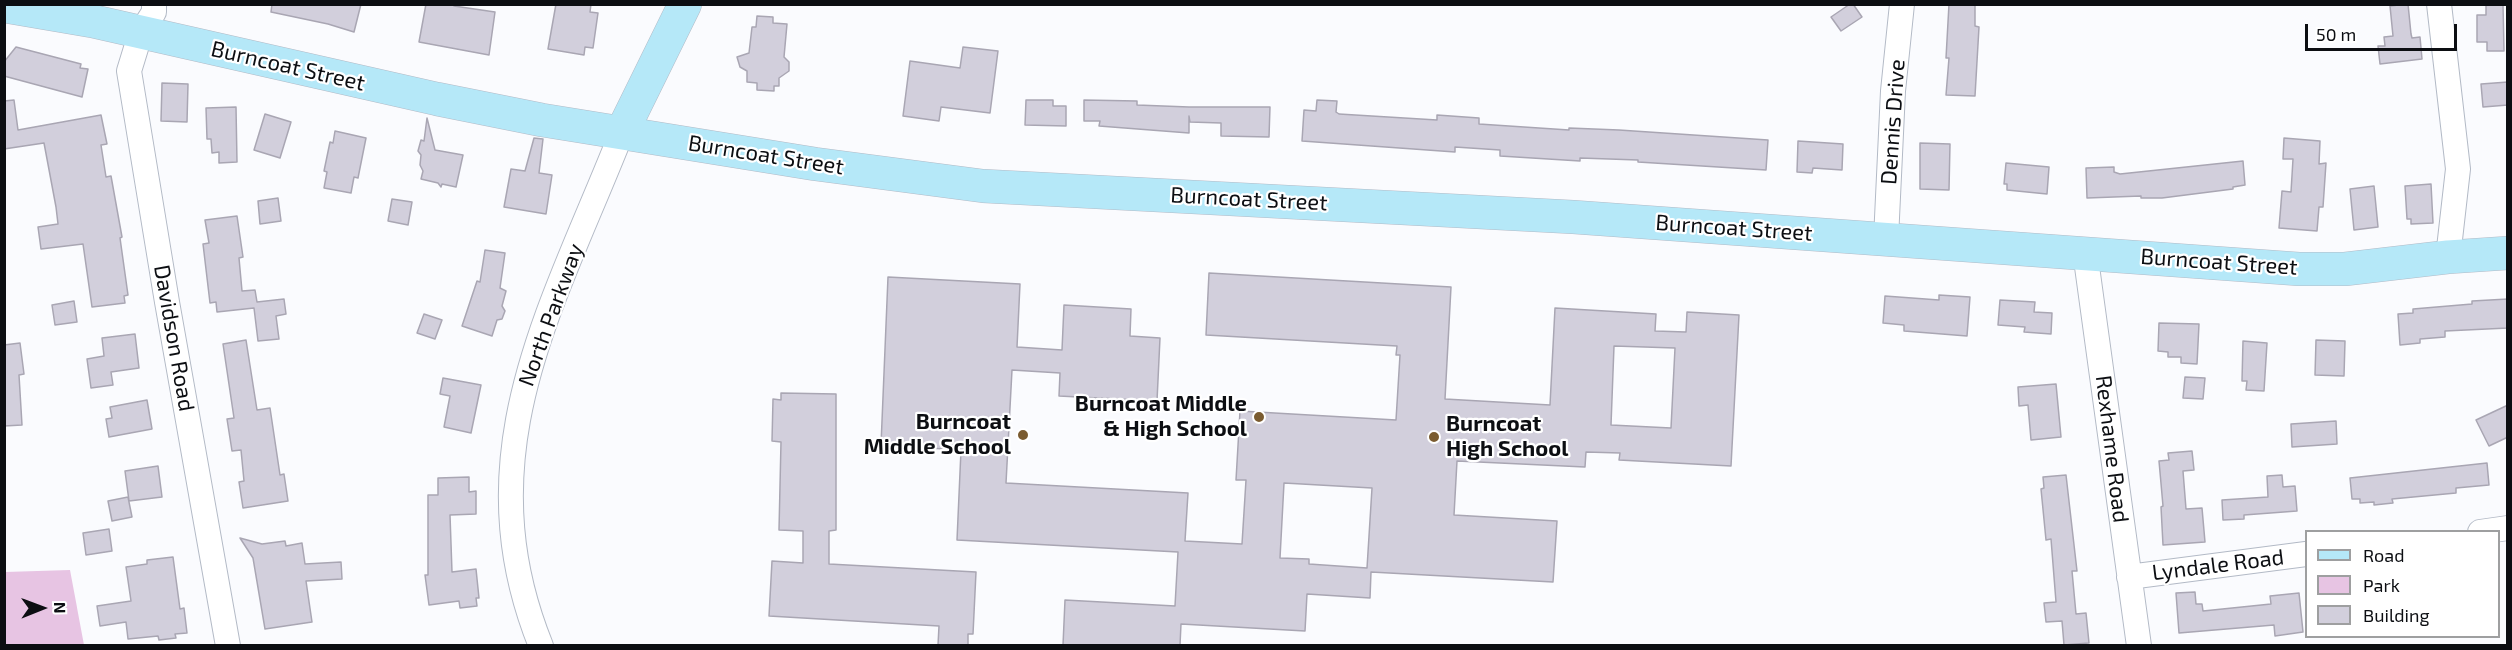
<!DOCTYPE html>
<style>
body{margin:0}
#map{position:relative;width:2512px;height:650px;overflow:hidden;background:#fafbfe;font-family:"Exo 2",sans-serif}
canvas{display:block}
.frame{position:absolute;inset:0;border:6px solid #0c0e12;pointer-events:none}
.legend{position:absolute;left:2305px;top:530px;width:195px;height:108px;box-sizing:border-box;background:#fff;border:2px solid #9e9fa0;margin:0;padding:8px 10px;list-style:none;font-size:18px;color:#0c0e12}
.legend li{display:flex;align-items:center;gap:12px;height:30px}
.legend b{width:30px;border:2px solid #9e9fa0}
.north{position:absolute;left:12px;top:578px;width:60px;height:60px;-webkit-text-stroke:4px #fff;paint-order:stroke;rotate:89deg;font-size:16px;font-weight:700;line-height:24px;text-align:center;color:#0c0e12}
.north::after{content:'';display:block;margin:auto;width:21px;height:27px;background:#0c0e12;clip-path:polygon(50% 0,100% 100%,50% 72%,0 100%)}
.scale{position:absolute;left:2305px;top:24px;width:152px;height:27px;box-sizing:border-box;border:3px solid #0c0e12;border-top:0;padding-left:8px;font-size:18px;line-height:21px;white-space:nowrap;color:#0c0e12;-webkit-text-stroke:4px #fff;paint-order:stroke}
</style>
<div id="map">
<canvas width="2512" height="650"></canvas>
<div class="frame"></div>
<ul class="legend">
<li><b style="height:8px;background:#b5e8f8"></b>Road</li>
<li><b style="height:16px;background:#e7c4e3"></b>Park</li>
<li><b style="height:16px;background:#d2cfdc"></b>Building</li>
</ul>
<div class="north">N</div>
<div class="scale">50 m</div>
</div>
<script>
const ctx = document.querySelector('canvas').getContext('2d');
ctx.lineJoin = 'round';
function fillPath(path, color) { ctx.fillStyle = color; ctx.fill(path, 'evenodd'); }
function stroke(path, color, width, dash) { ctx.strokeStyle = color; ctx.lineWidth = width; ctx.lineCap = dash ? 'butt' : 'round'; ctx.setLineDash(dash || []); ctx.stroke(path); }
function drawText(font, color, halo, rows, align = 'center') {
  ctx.font = font + ' "Exo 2",sans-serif'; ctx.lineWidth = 4.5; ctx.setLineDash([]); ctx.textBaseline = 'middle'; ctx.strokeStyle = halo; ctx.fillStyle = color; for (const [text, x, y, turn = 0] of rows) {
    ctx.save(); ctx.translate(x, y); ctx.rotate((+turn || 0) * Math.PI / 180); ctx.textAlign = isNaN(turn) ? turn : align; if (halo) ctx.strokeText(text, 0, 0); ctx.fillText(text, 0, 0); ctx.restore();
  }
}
fillPath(new Path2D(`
 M70 570 84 645H5V572Z`), '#e7c4e3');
const building = new Path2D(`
 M272 4H361L354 32 328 24 271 12Z
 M426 4H455L454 6 495 12 489 55 419 42Z
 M556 4H591L590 12 598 13 593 48 585 47 584 55 548 49Z
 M1850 4H1853L1862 17 1841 31 1831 17Z
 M1949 4H1975V26L1979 27 1975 96 1946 95 1949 58H1946Z
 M2408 4 2411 34 2412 38 2420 37 2422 59 2380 64 2378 46H2385L2384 37 2393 36 2390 6Z
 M2486 4H2503L2504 51H2487V42H2477V15H2486Z
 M757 16 773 17V23L787 24 784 57 789 62V71L779 78V86H774V91L757 90V83L747 82V71L740 67 737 57 749 53 752 27H756Z
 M16 47 81 64 80 68 88 69 82 97 4 76V62Z
 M963 47 998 51 990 113 941 107 939 121 903 116 910 61 960 68Z
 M2508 82V105L2483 107 2481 84Z
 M162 83 188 84 187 122 161 121Z
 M14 100 18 130 101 115 107 144 101 145 106 177 111 176 122 237 120 238 128 295 124 296 125 303 92 307 83 244 41 249 38 227 58 224 56 207 44 143 4 149V101Z
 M1026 100H1053V106H1066V126L1025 125Z
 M1084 100 1137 101V105L1189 107H1270L1269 137 1221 136V123L1190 122 1189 116V133L1099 126 1100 121H1084Z
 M1317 100 1337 101 1336 112 1339 114 1437 120V115L1479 118V124L1569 130V128L1619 130 1768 140 1766 170 1638 162V160L1580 158V161L1500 156V150L1455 147V152L1302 141 1304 110 1316 111Z
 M236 107 237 162 219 163V152L212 153 211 139H207L206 108Z
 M265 114 291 122 280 158 254 150Z
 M427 118 435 150 463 155 456 187 442 184 441 187 438 183 421 179 423 171 420 165 421 155 418 151 421 140 424 141Z
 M335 131 366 138 358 178 354 177 351 193 324 188 327 172 324 171 330 142 333 143Z
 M534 138 543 139 539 173 552 175 546 214 504 207 511 169 525 171Z
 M2284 138 2320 141 2319 164 2326 163 2323 207H2319L2317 231 2279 228 2282 191 2291 192 2293 159H2283Z
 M1798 141 1843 144 1842 170 1813 168 1812 173 1797 172Z
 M1920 143 1950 144 1949 190 1920 189Z
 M2243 161 2245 185 2233 187V189L2162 198H2141V196L2087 198 2086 168 2114 167V172L2120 174Z
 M2006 163 2049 167 2047 194 2007 190V184H2004Z
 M2431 184 2433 223 2411 224V219H2407L2405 186Z
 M2374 186 2378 227 2354 230 2350 189Z
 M278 198 281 221 260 224 258 201Z
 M392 199 412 202 408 225 388 221Z
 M237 216 243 257 239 258 242 291 255 290 257 302 284 299 286 314 276 316 279 339 258 341 254 308 217 312 216 302 210 303 203 244 209 243 205 220Z
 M485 250 505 253 500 288 506 291 502 306 505 311 502 319 497 320 492 336 462 326 477 281 480 282Z
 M1209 273 1451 287 1445 399 1550 405 1555 308 1656 314 1655 331 1686 332 1687 312 1739 315 1731 466 1619 460 1620 453 1586 452 1585 467 1457 461 1454 515 1557 521 1553 582 1371 572 1370 598 1307 594 1305 631 1181 624 1180 645H1063L1065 600 1175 606 1178 552 957 540 961 450 881 445 888 277 1020 284 1017 347 1062 350 1064 305 1131 309 1130 336 1160 338 1157 401 1059 396 1060 373 1012 370 1006 483 1188 493 1185 541 1242 544 1246 480H1236L1240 411 1396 420 1400 355H1396L1397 346 1206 335ZM1614 346 1675 348 1671 428 1611 425ZM1284 483 1372 488 1367 568 1309 564V559L1280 558Z
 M1939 295 1970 297 1967 336 1904 331V325L1883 323 1885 296 1939 300Z
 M2508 299V328L2445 331V337L2420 339V343L2400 345 2398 314 2413 313V309L2472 304V301Z
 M2000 300 2035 302 2034 312 2052 313 2051 334 2024 332 2025 327 1998 325Z
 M74 301 77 322 55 325 52 305Z
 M424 314 442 320 435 339 417 333Z
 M2159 323 2199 324 2197 364 2181 363V357H2168V352L2158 351Z
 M135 334 139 368 111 372 113 385 91 388 87 359 104 356 102 338Z
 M246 340 257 410 270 408 280 475 284 474 288 501 243 508 239 482 244 481 241 450 232 451 227 419 234 418 223 344Z
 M2316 340 2345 341 2344 376 2315 375Z
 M2243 341 2267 343 2264 391 2246 390 2247 381H2242Z
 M20 343 24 374 19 375 22 425 4 426V345Z
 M2185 377 2205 378 2203 399 2183 398Z
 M443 378 481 385 471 433 444 427 450 396 440 394Z
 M2056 384 2061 437 2031 440 2028 405 2019 406 2018 387Z
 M781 393 836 394V530L829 531V564L976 572 973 634H968V645H938L939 626 769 616 772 561 803 563V531L779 530 781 442 772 441 773 399 781 400Z
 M147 400 152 429 109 437 106 419 112 418 110 407Z
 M2508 405V437L2489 446 2476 420Z
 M2336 421 2337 444 2292 447 2291 424Z
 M2192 451 2194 470 2183 471 2186 509 2202 508 2205 542 2163 545 2161 507 2163 506 2159 461 2169 460 2168 453Z
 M2487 463 2489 485 2456 488V493L2392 499 2393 503 2374 505V502L2360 503V499H2352L2350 478Z
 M158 466 162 497 129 501 125 471Z
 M2066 475 2077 571H2072L2076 614 2086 613 2089 643 2064 645 2062 621 2046 622 2044 603 2056 602 2051 539 2046 540 2041 489 2044 488 2043 477Z
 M2282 475 2283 487 2295 486 2297 511 2244 515V519L2223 520 2222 500 2268 497 2267 476Z
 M469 477V492L476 491V514L450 515 452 572 476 569 479 598H476L477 606 460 608 459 601 429 605 425 575H428V495H438V478Z
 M128 497 132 517 112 521 108 501Z
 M109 529 112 551 86 555 83 533Z
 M240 538 262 544 285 541 286 546 302 543 305 564 341 562 342 579 306 581 312 622 265 629 253 558Z
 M173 557 180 609 184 608 187 633 175 634 176 638 159 640 158 636 128 639 126 622 100 626 97 606 131 601 126 567 147 564V560Z
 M2195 592 2196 604H2202L2203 611 2271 604 2270 596 2299 593 2303 632 2275 636 2274 625 2179 633 2176 593Z`);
fillPath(building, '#d2cfdc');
stroke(building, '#a9a6b3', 1.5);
const street = new Path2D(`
 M154 4V12L141 32 129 71 167 302 228 646
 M2439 4 2458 169 2448 257
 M1886 239 1893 91 1902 4
 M2085 252 2139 646
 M2480 532 2508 528
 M2129 577 2306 554
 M541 646C463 453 553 307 622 132`);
const secondary = new Path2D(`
 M4 6 92 21 437 99 542 120 815 164 983 186 1573 217 2299 269H2345L2448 257 2508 253
 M622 132 685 4`);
stroke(street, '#b3bac6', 26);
stroke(secondary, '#b3bac6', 34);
stroke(street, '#fff', 24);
stroke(secondary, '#b5e8f8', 33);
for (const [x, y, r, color] of [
 [1259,417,6,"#7a5b30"],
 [1023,435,6,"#7a5b30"],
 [1434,437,6,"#7a5b30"]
]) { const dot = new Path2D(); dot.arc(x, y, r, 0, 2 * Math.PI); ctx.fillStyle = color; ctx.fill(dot); stroke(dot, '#fff', 2); }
drawText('22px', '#0c0e12', '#fff', [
 ["Burncoat Street",288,66,13],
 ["Dennis Drive",1893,122,-86],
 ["Burncoat Street",766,155,9],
 ["Burncoat Street",1249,199,3],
 ["Burncoat Street",1734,228,4],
 ["Burncoat Street",2219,262,4],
 ["North Parkway",551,315,-70],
 ["Davidson Road",174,338,80],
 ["Rexhame Road",2112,449,83],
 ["Lyndale Road",2218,565,-7]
]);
drawText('bold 22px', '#0c0e12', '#fff', [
 ["Burncoat Middle",1247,404],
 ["& High School",1247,429],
 ["Burncoat",1011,422],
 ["Middle School",1011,447],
 ["Burncoat",1446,424,"left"],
 ["High School",1446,449,"left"]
], 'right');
</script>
